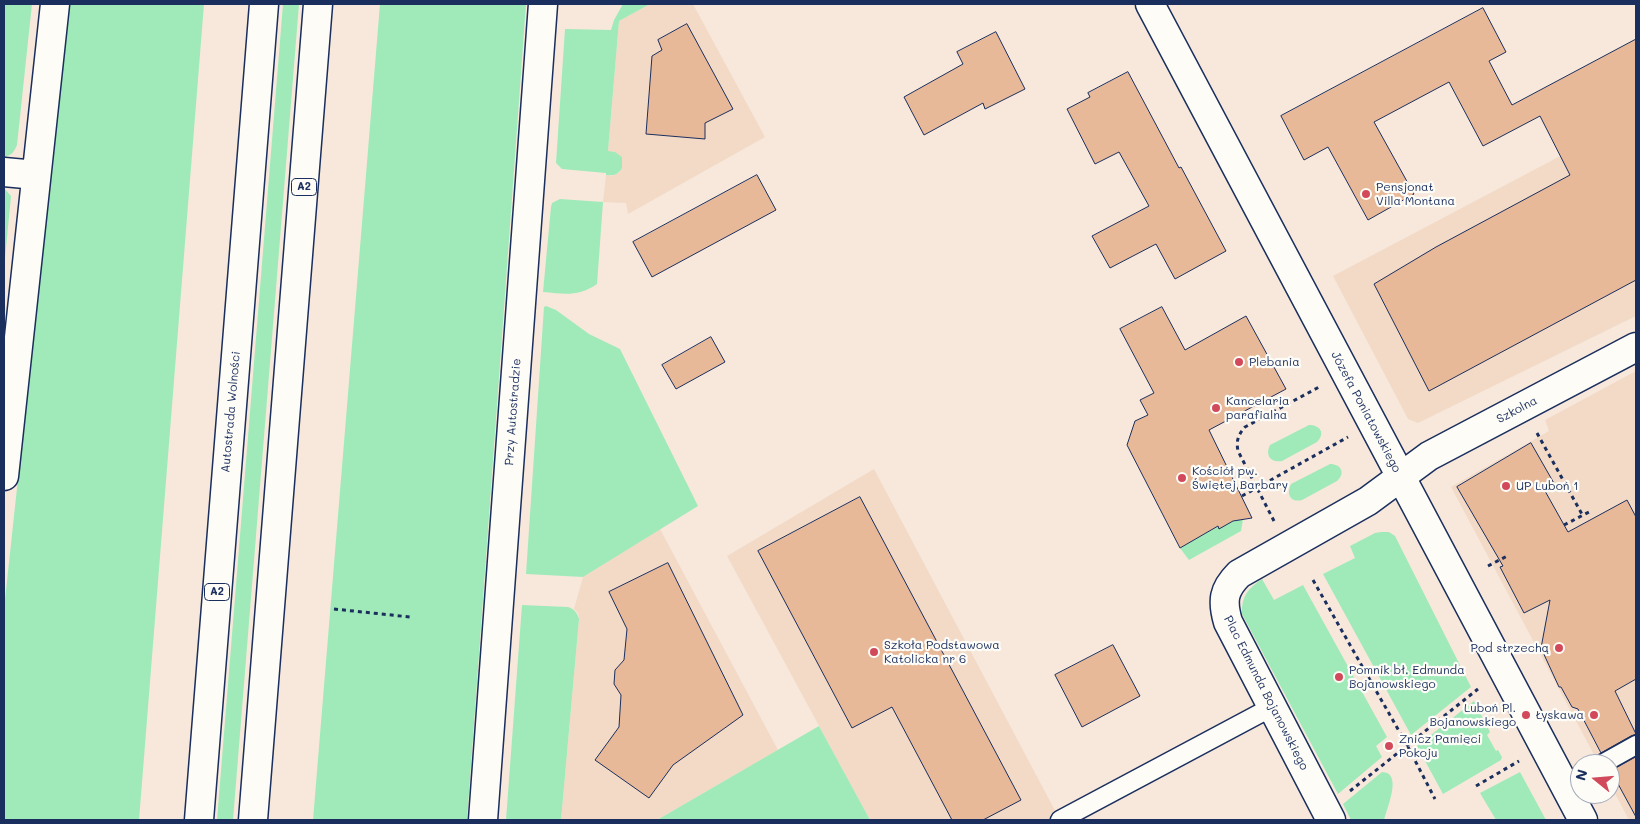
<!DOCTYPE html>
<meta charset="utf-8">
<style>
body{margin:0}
#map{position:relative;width:1640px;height:824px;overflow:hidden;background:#f7e8db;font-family:Mali,sans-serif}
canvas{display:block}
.frame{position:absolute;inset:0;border:5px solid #1b2f5e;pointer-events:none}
.north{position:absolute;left:1570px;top:754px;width:50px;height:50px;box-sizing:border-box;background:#fdfcf7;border:1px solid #a3aaba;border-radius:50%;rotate:287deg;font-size:14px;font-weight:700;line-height:20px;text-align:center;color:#1b2f5e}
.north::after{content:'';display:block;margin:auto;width:18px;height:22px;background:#d1495b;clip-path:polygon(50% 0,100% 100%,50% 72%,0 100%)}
</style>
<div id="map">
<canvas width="1640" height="824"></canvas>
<div class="frame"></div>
<div class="north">N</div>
</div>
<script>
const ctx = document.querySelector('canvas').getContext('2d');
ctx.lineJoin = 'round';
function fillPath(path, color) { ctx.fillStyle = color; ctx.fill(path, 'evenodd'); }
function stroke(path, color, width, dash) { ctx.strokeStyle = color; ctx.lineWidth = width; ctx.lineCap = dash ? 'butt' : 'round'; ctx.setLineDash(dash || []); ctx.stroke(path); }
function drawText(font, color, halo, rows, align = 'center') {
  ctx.font = font + ' Mali,sans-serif'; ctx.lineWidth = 4.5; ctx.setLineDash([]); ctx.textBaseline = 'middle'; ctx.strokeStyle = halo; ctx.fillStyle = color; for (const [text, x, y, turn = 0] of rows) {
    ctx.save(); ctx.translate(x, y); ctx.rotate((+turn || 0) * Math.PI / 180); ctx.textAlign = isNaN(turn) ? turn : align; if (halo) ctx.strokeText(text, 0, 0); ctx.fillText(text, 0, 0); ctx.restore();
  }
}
fillPath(new Path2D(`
 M650 4H693L765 137 628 214 626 203 603 202 606 175 612 176 620 172 615 152 608 151 619 21Z
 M1636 116V316L1418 423 1408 419 1333 276Z
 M1636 371V600L1635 601 1636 604V661L1608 606 1559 687 1567 688 1601 754 1636 736V820H1629L1610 784V764H1599L1451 487 1549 431 1545 420Z
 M874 469 1060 820H870L727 556Z
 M660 529 778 750 657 820H561L579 619 578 613 574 609 583 577Z
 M1636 679V733L1615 691Z`), '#f2dac7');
fillPath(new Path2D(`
 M4 4H32L17 145C14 152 12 155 4 157Z
 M69 4H204L139 820H4V609Z
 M283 4H299L233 820H217Z
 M380 4H526L467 820H313Z
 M623 4H650L619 21 608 151 615 152 622 157V168C618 175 613 176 606 175V173L562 169 556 163 565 29 611 30 614 20Z
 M4 188 11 196 4 269Z
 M560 199 603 202 597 284C578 297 565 294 543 292L551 207 552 203Z
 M546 306 556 310 589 334 620 349 698 506 583 577 526 574 544 307Z
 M1309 425C1320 425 1326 433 1317 442L1282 461C1270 463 1265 455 1270 445Z
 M1330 464C1341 464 1346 473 1337 481L1302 500C1290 503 1286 494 1291 484Z
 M1243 519 1241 531 1189 560 1180 548 1218 526 1219 528 1233 521Z
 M1381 532H1389L1395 536 1471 687 1411 735 1323 574 1355 558 1350 546 1375 533Z
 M1262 579 1274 600 1303 585 1387 737 1376 746 1382 757 1338 794 1242 614C1241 597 1248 588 1262 579Z
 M522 605 568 607C574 609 577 612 579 619L561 820H506Z
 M1474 701 1490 732 1487 735 1496 751 1498 750 1502 757 1501 760 1443 794 1417 746Z
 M819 726 870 820H657Z
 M1382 772C1403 772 1387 808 1384 820H1351L1343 804Z
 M1520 772 1546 820H1496L1480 793Z`), '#a0eab9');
const building = new Path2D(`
 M1483 8 1506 52 1489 61 1512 105 1636 39V280L1429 391 1374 284 1436 247 1570 175 1540 116 1483 146 1449 82 1374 122 1414 194 1368 220 1328 147 1304 160 1281 116Z
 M687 24 733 109 705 123V139L646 134 652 56 662 50 658 40Z
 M996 32 1025 89 985 109 983 103 924 135 904 97 963 64 957 52Z
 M1128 72 1179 168 1181 167 1226 251 1175 279 1156 244 1110 268 1092 236 1149 206 1119 152 1095 164 1067 109 1090 97 1088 93Z
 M757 175 776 210 652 277 633 242Z
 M1162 307 1185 350 1246 316 1286 389 1209 430 1252 518 1233 521 1219 529 1218 526 1180 548 1127 445 1135 421 1148 415 1140 400 1154 393 1120 329Z
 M711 337 725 362 676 389 662 365Z
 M1531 443 1555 485 1545 491 1568 532 1627 500 1636 517V679L1615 691 1636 734 1631 736 1601 753 1578 709 1572 707 1561 687H1559L1541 648 1550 600 1524 613 1500 567 1503 566 1457 487Z
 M860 497 1021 800 983 820H952L892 707 852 728 758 551Z
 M668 563 743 715 673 765 649 798 595 760 619 727 621 695 614 684 615 670 624 660 627 629 609 592Z
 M1113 645 1140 696 1082 727 1055 675Z
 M1636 757V817L1611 771Z`);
fillPath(building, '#e8b999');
stroke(building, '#1b2f5e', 1);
const service = new Path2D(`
 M1602 764 1636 745
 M1564 785 1580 776
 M1060 820 1272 707`);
const minor = new Path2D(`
 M4 172 36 175
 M4 476 55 4
 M1331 820 1228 622C1222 601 1223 590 1239 574L1368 501 1429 456 1636 347`);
const tertiary = new Path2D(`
 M1150 4 1583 820
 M483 820 543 4`);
const motorway = new Path2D(`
 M199 820 264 4
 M253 820 318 4`);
stroke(service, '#1b2f5e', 21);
stroke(minor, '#1b2f5e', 31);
stroke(tertiary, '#1b2f5e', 31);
stroke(motorway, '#1b2f5e', 31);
stroke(new Path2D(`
 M1537 433 1583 516
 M1242 496 1348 437
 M1274 521 1238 451C1236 441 1238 435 1245 427L1321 386
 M1564 525 1589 512
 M1488 566 1509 555
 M1313 580 1407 745 1435 799
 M334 609 410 617
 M1476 786 1519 761
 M1350 791 1478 689`), '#1b2f5e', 3, [4, 4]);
stroke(service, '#fdfcf7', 18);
stroke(minor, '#fdfcf7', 28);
stroke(tertiary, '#fdfcf7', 28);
stroke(motorway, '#fdfcf7', 28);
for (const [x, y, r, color] of [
 [1366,194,5,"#d1495b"],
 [1239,362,5,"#d1495b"],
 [1216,408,5,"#d1495b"],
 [1182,478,5,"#d1495b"],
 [1506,486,5,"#d1495b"],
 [1559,648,5,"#d1495b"],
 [874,652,5,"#d1495b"],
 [1339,677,5,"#d1495b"],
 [1526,715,5,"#d1495b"],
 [1594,715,5,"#d1495b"],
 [1389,746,5,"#d1495b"]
]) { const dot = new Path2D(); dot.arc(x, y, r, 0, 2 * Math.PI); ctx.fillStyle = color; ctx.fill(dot); stroke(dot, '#fdfcf7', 2); }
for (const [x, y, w] of [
 [304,187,25],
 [217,592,25]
]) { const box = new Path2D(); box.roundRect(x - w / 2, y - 8.5, w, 17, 4); ctx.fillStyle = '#fdfcf7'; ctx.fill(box); stroke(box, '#1b2f5e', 1); }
drawText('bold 11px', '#1b2f5e', null, [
 ["A2",304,187],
 ["A2",217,592]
]);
drawText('12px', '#1b2f5e', '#fdfcf7', [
 ["Pensjonat",1376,187],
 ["Villa Montana",1376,201],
 ["Plebania",1249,362],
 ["Kancelaria",1226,401],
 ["parafialna",1226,415],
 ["Kościół pw.",1192,471],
 ["Świętej Barbary",1192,485],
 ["UP Luboń 1",1516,486],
 ["Szkoła Podstawowa",884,645],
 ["Katolicka nr 6",884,659],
 ["Pod strzechą",1549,648,"right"],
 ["Pomnik bł. Edmunda",1349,670],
 ["Bojanowskiego",1349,684],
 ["Luboń Pl.",1516,708,"right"],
 ["Bojanowskiego",1516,722,"right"],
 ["Łyskawa",1584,715,"right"],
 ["Znicz Pamięci",1399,739],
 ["Pokoju",1399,753]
], 'left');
drawText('12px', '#1b2f5e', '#fdfcf7', [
 ["Szkolna",1517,410,-28],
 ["Autostrada Wolności",231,412,-85],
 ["Przy Autostradzie",513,412,-86],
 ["Józefa Poniatowskiego",1366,412,62],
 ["Plac Edmunda Bojanowskiego",1266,693,63]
]);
</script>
